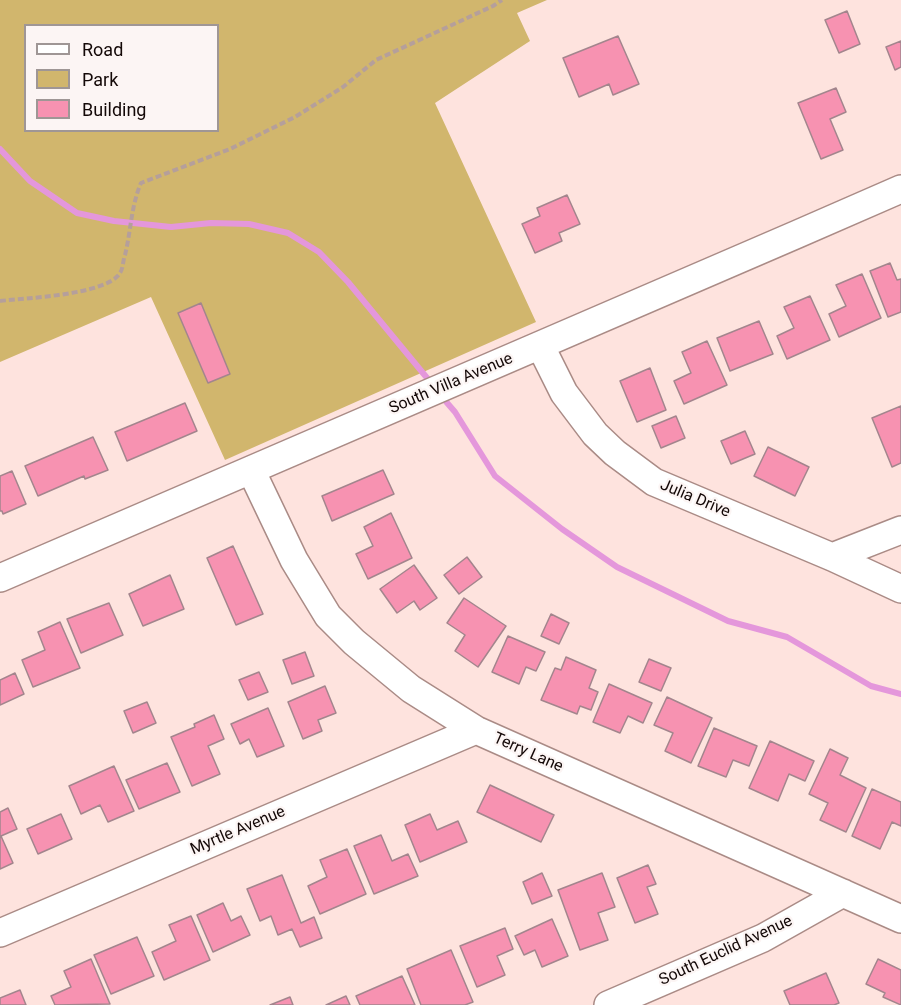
<!DOCTYPE html>
<style>
body{margin:0}
#map{position:relative;width:901px;height:1005px;overflow:hidden;background:#fee3de;font-family:Roboto,sans-serif}
canvas{display:block}
.legend{position:absolute;left:24px;top:24px;width:195px;height:108px;box-sizing:border-box;background:#fcf5f4;border:2px solid #9f9695;margin:0;padding:8px 10px;list-style:none;font-size:18px;color:#130807}
.legend li{display:flex;align-items:center;gap:12px;height:30px}
.legend b{width:30px;border:2px solid #9f9695}
</style>
<div id="map">
<canvas width="901" height="1005"></canvas>
<ul class="legend">
<li><b style="height:8px;background:#fff"></b>Road</li>
<li><b style="height:16px;background:#d1b66d"></b>Park</li>
<li><b style="height:16px;background:#f792b1"></b>Building</li>
</ul>
</div>
<script>
const ctx = document.querySelector('canvas').getContext('2d');
ctx.lineJoin = 'round';
function fillPath(path, color) { ctx.fillStyle = color; ctx.fill(path, 'evenodd'); }
function stroke(path, color, width, dash) { ctx.strokeStyle = color; ctx.lineWidth = width; ctx.lineCap = dash ? 'butt' : 'round'; ctx.setLineDash(dash || []); ctx.stroke(path); }
function drawText(font, color, halo, rows, align = 'center') {
  ctx.font = font + ' Roboto,sans-serif'; ctx.lineWidth = 4.5; ctx.setLineDash([]); ctx.textBaseline = 'middle'; ctx.strokeStyle = halo; ctx.fillStyle = color; for (const [text, x, y, turn = 0] of rows) {
    ctx.save(); ctx.translate(x, y); ctx.rotate((+turn || 0) * Math.PI / 180); ctx.textAlign = isNaN(turn) ? turn : align; if (halo) ctx.strokeText(text, 0, 0); ctx.fillText(text, 0, 0); ctx.restore();
  }
}
fillPath(new Path2D(`
 M0 0H547L517 13 530 41 435 103 536 322 225 460 151 297 0 362ZM26 26H218V130H26Z`), '#d1b66d');
stroke(new Path2D(`
 M0 149 30 181 77 213 114 221 171 227 211 223 249 224 288 233 319 252 348 282 432 384
 M442 397 455 412 495 476 562 529 617 567 728 621 787 637 871 686 901 694`), '#e497db', 6);
const building = new Path2D(`
 M847 11 860 44 839 53 825 20Z
 M618 36 639 84 613 95 609 84 579 97 563 58Z
 M901 41V67L895 70 886 47Z
 M836 88 846 112 830 119 843 150 821 159 798 103Z
 M567 195 580 224 559 233 562 241 535 253 522 224 540 216 537 208Z
 M890 263 897 280 901 279V312L888 317 870 271Z
 M862 274 881 318 839 337 829 314 846 306 836 285Z
 M810 296 830 340 787 359 777 336 794 328 784 307Z
 M201 303 230 374 208 383 178 313Z
 M759 321 773 354 730 371 717 338Z
 M707 341 727 385 684 404 674 381 691 373 682 352Z
 M650 368 666 410 637 422 620 381Z
 M185 403 197 431 127 461 115 432Z
 M901 406V463L892 467 872 418Z
 M676 416 685 438 661 448 652 426Z
 M745 431 755 454 731 464 721 441Z
 M93 437 108 470 85 479 84 476 38 496 25 466Z
 M768 447 809 467 795 496 754 476Z
 M383 470 394 494 332 521 322 496Z
 M12 471 26 504 3 514 2 511H0V476Z
 M391 513 412 558 368 579 356 554 373 546 364 527Z
 M233 546 263 614 236 625 207 558Z
 M467 557 482 577 459 594 444 575Z
 M414 565 437 598 420 610 414 601 397 613 380 589Z
 M170 575 184 609 143 626 129 594Z
 M464 598 506 626 478 667 455 651 465 635 447 623Z
 M109 603 123 635 81 653 67 619Z
 M551 614 569 623 559 644 541 636Z
 M60 622 80 668 33 687 22 660 45 650 38 632Z
 M508 636 545 652 536 671 526 667 519 684 492 672Z
 M305 652 314 676 292 684 283 660Z
 M566 657 596 670 589 688 598 692 591 710 580 706 577 714 541 700 555 668 561 670Z
 M649 659 671 668 661 691 639 682Z
 M259 672 268 692 248 700 239 680Z
 M15 673 24 694 0 705V680Z
 M609 684 652 703 643 723 628 716 620 733 593 722Z
 M325 686 336 713 318 720 322 731 303 739 288 702Z
 M667 697 712 718 691 763 665 751 673 733 654 725Z
 M147 702 156 723 133 733 124 711Z
 M268 708 284 746 257 757 249 739 240 744 231 724Z
 M214 715 224 739 208 746 220 774 192 786 171 737 195 727 194 724Z
 M714 728 757 746 749 766 733 760 726 777 698 766Z
 M770 741 814 761 805 781 789 774 778 801 749 788Z
 M830 749 848 758 840 775 866 788 846 832 820 820 828 803 809 794Z
 M167 763 180 792 139 809 126 780Z
 M114 766 134 811 108 822 100 805 81 814 69 786Z
 M490 785 554 815 541 842 477 812Z
 M872 789 901 802V826L892 822 880 849 852 836Z
 M8 808 17 829 1 836 13 863 0 869V812Z
 M61 814 72 839 38 854 27 829Z
 M430 814 437 830 458 821 467 842 420 862 405 825Z
 M381 835 392 861 408 854 418 876 374 894 354 846Z
 M347 849 366 894 320 914 308 886 327 877 320 860Z
 M648 865 656 884 647 887 658 914 635 923 617 878Z
 M542 873 552 896 532 904 523 882Z
 M602 873 615 907 598 913 608 940 580 950 558 890Z
 M282 875 301 923 314 917 322 938 300 947 292 929 278 935 271 916 260 921 247 889Z
 M223 903 231 921 241 916 250 935 213 952 197 915Z
 M191 916 210 960 164 980 152 952 176 941 169 925Z
 M552 919 568 956 542 967 535 950 524 955 515 936Z
 M505 928 513 949 497 956 505 975 477 987 460 946Z
 M137 937 154 976 111 994 94 955Z
 M451 950 473 1002 465 1005H421L407 969Z
 M91 959 110 1004 55 1005 51 996 71 987 64 971Z
 M878 959 901 970V1005L883 997 885 993 866 984Z
 M826 973 839 1003 834 1005H790L784 991Z
 M402 976 415 1005H360L356 996Z
 M20 990 26 1005H0V998Z
 M346 996 350 1005H326Z
 M290 997 293 1005H270Z`);
fillPath(building, '#f792b1');
stroke(building, '#a3858d', 1.5);
const minor = new Path2D(`
 M541 347 564 393 595 434 615 453 654 482 832 557 901 589
 M251 470 294 560 328 616 354 642 411 689 476 730 901 919
 M832 557 901 530
 M0 578C300 449 601 320 901 189
 M0 933 476 730
 M608 1005 763 938 843 893`);
stroke(minor, '#aa8b86', 30);
stroke(new Path2D(`
 M0 301C25 298 107 295 120 273 123 269 123 260 125 255 131 231 131 206 141 183L230 149 295 117 343 87 376 60 493 6 502 0`), '#b59f9b', 4, [6, 3]);
stroke(minor, '#fff', 27);
drawText('16px', '#130807', '#fcf5f4', [
 ["South Villa Avenue",451,384,-23],
 ["Julia Drive",695,499,23],
 ["Terry Lane",528,753,24],
 ["Myrtle Avenue",238,831,-23],
 ["South Euclid Avenue",726,951,-25]
]);
</script>
